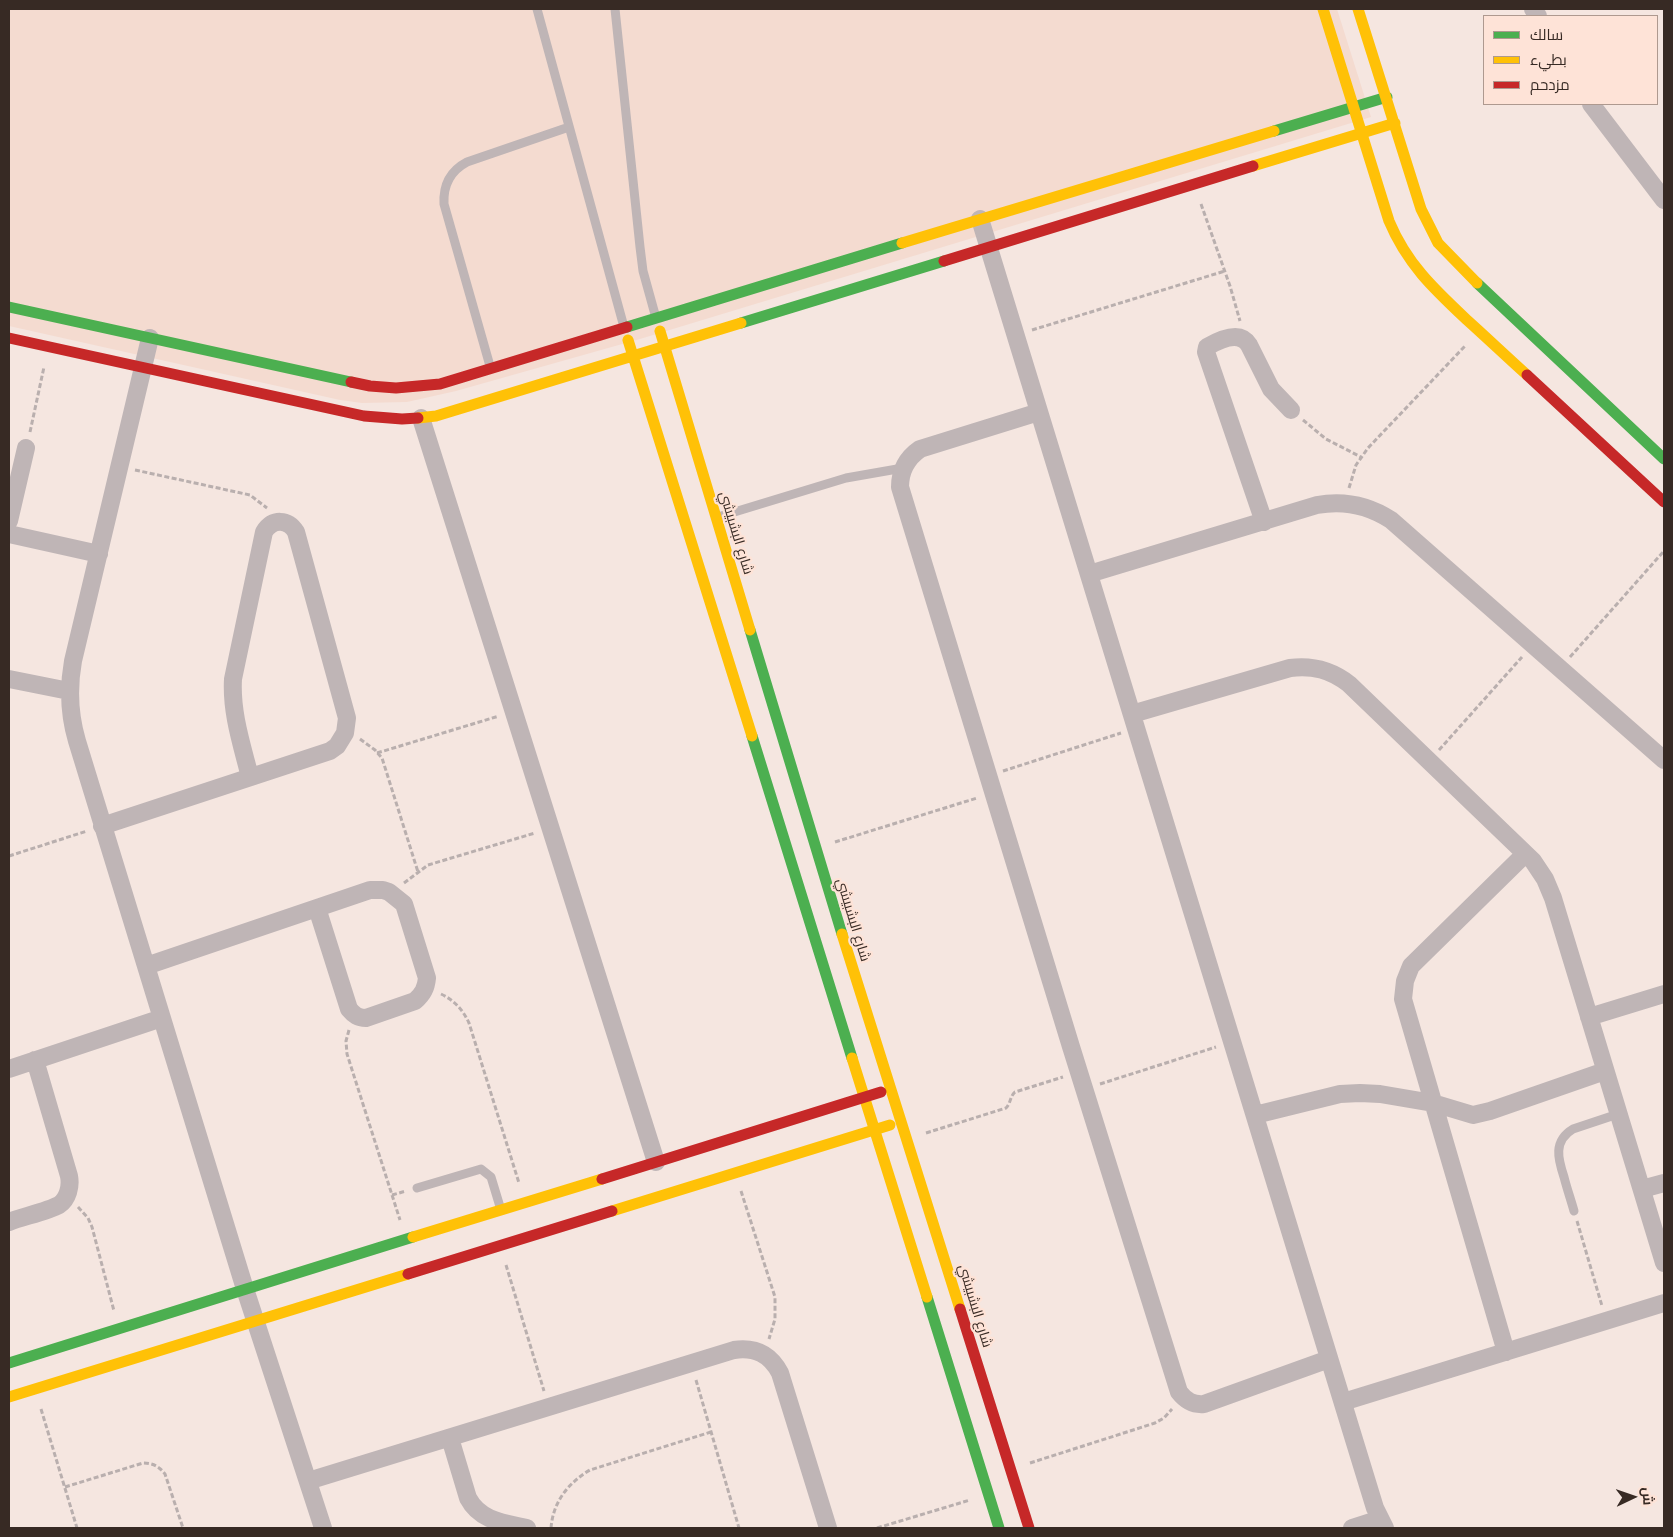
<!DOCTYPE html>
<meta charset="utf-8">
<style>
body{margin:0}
#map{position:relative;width:1673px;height:1537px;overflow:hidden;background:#f5e6e0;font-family:Inter,Cairo,sans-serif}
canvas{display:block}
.frame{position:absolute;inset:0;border:10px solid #372a24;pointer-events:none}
.legend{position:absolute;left:1483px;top:15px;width:175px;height:90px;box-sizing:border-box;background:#fee3d7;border:1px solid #ae998f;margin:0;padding:6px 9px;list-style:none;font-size:15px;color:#372a24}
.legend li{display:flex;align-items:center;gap:10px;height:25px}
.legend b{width:25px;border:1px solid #ae998f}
.north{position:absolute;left:1608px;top:1472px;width:50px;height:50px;-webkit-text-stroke:4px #fee3d7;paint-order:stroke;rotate:87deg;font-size:14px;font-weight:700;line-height:20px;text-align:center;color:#372a24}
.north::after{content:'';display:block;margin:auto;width:18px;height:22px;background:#372a24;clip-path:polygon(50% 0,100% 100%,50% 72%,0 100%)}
</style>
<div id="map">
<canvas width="1673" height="1537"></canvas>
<div class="frame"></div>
<ul class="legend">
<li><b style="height:6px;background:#4caf50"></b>سالك</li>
<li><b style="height:6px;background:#ffc107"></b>بطيء</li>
<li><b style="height:6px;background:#c62828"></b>مزدحم</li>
</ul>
<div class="north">ش</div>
</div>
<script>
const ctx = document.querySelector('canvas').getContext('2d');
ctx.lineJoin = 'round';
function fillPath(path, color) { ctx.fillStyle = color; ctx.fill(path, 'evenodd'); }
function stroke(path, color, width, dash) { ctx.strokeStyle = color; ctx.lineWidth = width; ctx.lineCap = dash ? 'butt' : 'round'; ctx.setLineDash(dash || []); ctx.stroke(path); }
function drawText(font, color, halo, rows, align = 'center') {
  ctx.font = font + ' Inter,Cairo,sans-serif'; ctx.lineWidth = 4.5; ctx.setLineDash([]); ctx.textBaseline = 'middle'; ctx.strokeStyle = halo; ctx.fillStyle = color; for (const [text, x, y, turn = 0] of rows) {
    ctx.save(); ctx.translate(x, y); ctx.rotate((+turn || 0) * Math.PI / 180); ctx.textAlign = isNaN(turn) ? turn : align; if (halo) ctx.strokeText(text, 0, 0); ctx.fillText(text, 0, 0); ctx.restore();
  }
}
fillPath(new Path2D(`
 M9 9H1337L1371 117 640 339 456 391 407 402 362 403 340 400 9 326Z`), '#f4dbd0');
stroke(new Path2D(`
 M1201 204 1230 286 1240 321
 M1032 330 1225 271
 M1303 420 1326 439 1361 457
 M30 432 44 367
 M135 470 250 495 267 508
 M1349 488 1356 465 1368 448 1465 346
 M1570 657 1664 551
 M360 739 375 750 382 758 418 872
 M1439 750 1522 657
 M377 753 499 716
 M1003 771 1121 733
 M835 842 977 798
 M9 856 87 831
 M404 883 428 865 535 833
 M441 994C454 1000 463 1010 469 1023L519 1183
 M349 1030 346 1041 347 1054 400 1220
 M1100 1084 1216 1047
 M926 1133 1006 1108C1011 1103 1010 1096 1015 1092L1063 1077
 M741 1191 775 1297V1319L769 1339
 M392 1195 406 1191
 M78 1207 88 1218 92 1227 114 1311
 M1577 1221 1602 1306
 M506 1265 544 1391
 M696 1380 739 1528
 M41 1409 77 1528
 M1030 1463 1155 1423 1164 1418 1172 1409
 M65 1487 143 1463C152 1463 159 1466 165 1474L183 1528
 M551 1528C553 1502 568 1483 590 1470L711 1432
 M877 1528 970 1500`), '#b9afae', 3, [5, 2.5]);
stroke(new Path2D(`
 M537 9 624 327
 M615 9 640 247 643 271 656 318
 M490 366 444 204C443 185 450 171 467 162L569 127
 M718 517 846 478 903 468
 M417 1188 481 1169 491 1177 501 1210
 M1574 1211C1571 1200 1567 1189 1564 1177 1558 1159 1553 1141 1573 1129L1618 1114`), '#bfb5b6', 9);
stroke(new Path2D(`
 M1533 9 1538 16
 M1591 104 1664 200
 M980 219 1375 1508 1385 1528
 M150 338 73 661C68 689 69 714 77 741L245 1289 323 1528
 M1039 412 920 449C907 458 900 471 900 487 991 789 1084 1091 1179 1392 1186 1401 1193 1405 1204 1404L1329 1359
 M421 418 656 1162
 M9 521 26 448
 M1264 522 1206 352 1207 347C1219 340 1240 330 1249 345L1271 389 1291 410
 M9 534 99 554
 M1089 574 1317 505C1344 500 1368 505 1391 520L1664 760
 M9 679 69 691
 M1132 714 1290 668C1313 665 1331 670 1349 684L1533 861 1545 879 1553 898 1664 1263
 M102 826 330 751 337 746 345 733 347 718 296 532C288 519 273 518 264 532L233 679C231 713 242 745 250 777
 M146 966 370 890H383L389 892 404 904 427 978C426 988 423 994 415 1001L366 1018C358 1018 354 1015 349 1009L317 908
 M1589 1017 1664 994
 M9 1069 162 1018
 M1255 1115 1340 1094 1360 1093 1380 1094 1433 1103 1473 1115 1490 1111 1605 1071
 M1642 1189 1664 1183
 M9 1222C22 1217 48 1211 59 1205 68 1199 71 1186 69 1176L35 1060
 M1506 1352 1403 999 1405 981 1411 966 1525 854
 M1343 1402 1664 1303
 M450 1438 468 1498C480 1521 504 1523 527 1528
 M308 1481 734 1350C755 1347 770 1354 780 1373L828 1528
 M1352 1528 1380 1519`), '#bfb5b6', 18);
stroke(new Path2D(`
 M1274 131 1387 97
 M1477 283 1664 459
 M9 307 351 382
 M741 323 944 261
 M627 327 902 243
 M750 630 842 934
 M752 736 852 1058
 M927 1297 999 1528
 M9 1363 413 1237`), '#4caf50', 11);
stroke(new Path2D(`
 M1323 9 1389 221C1407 264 1434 289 1467 320 1487 338 1507 357 1527 375
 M1358 9 1421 209 1438 243 1477 283
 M1253 166 1395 123
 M902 243 1274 131
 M660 331 750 630
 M628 340 752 736
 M418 418 436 416 741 323
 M842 934 960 1309
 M852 1058 927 1297
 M612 1211 890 1125
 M413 1237 602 1179
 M9 1397 408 1274`), '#ffc107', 11);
stroke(new Path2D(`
 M944 261 1253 166
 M9 338 364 416 402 419 418 418
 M1527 375 1664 502
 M351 382 370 386 396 388 440 384 627 327
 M602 1179 881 1092
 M408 1274 612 1211
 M960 1309 1029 1528`), '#c62828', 11);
drawText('14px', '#372a24', '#fee3d7', [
 ["شارع البشبيشي",736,533,73],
 ["شارع البشبيشي",853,920,73],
 ["شارع البشبيشي",975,1306,73]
]);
</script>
